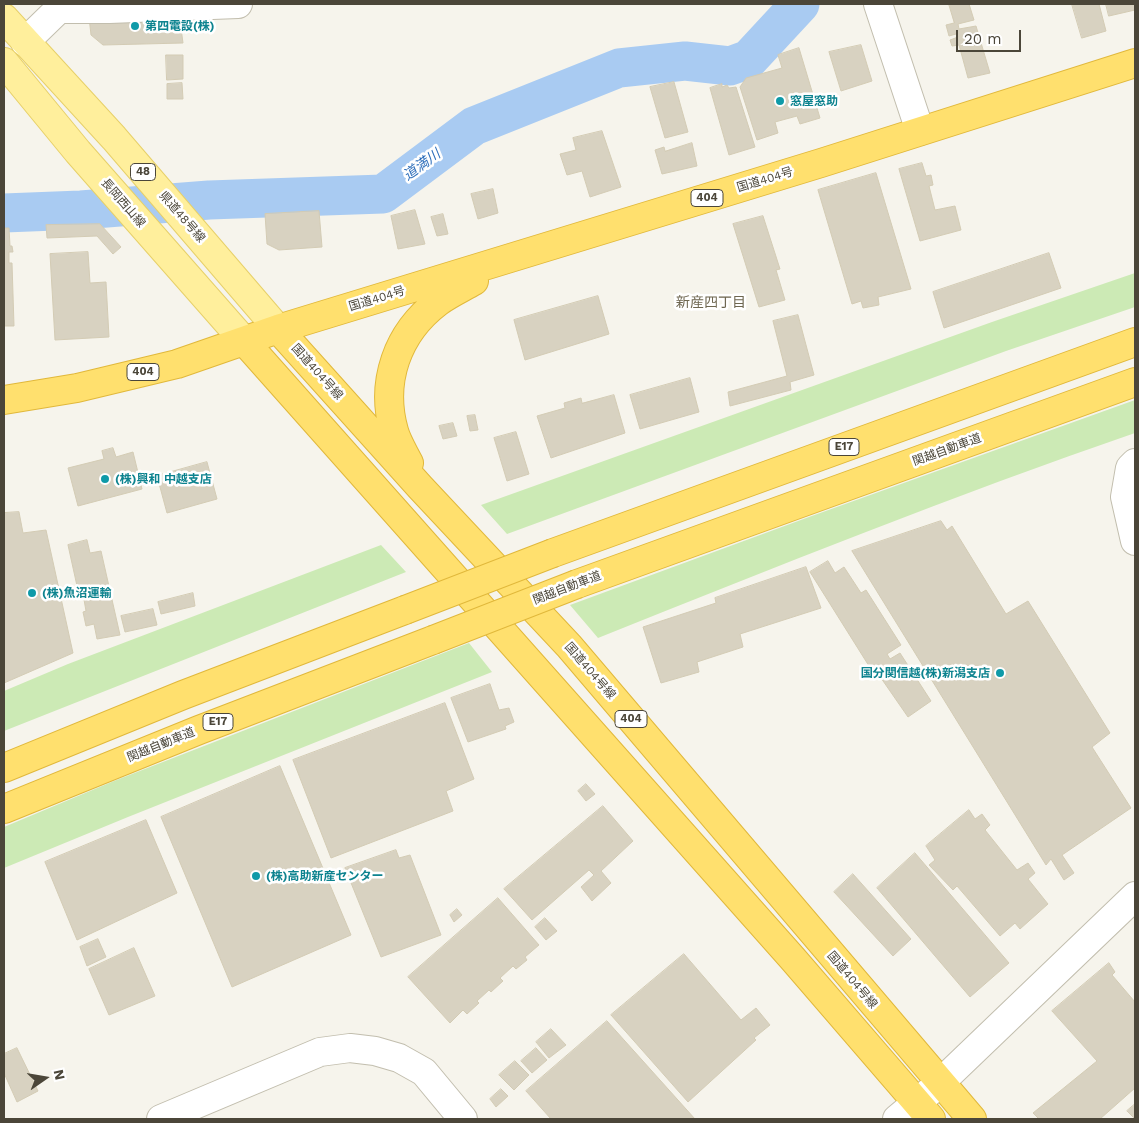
<!DOCTYPE html>
<meta charset="utf-8">
<style>
body{margin:0}
#map{position:relative;width:1139px;height:1123px;overflow:hidden;background:#f6f4ec;font-family:"Work Sans",sans-serif}
canvas{display:block}
.frame{position:absolute;inset:0;border:5px solid #4b4639;pointer-events:none}
.north{position:absolute;left:20px;top:1053px;width:50px;height:50px;-webkit-text-stroke:4px #fff;paint-order:stroke;rotate:77deg;font-size:14px;font-weight:700;line-height:20px;text-align:center;color:#4b4639}
.north::after{content:'';display:block;margin:auto;width:18px;height:22px;background:#4b4639;clip-path:polygon(50% 0,100% 100%,50% 72%,0 100%)}
.scale{position:absolute;left:956px;top:30px;width:65px;height:22px;box-sizing:border-box;border:2px solid #4b4639;border-top:0;padding-left:6px;font-size:15px;line-height:18px;white-space:nowrap;color:#4b4639;-webkit-text-stroke:4px #fff;paint-order:stroke}
</style>
<div id="map">
<canvas width="1139" height="1123"></canvas>
<div class="frame"></div>
<div class="north">N</div>
<div class="scale">20 m</div>
</div>
<script>
const ctx = document.querySelector('canvas').getContext('2d');
ctx.lineJoin = 'round';
function fillPath(path, color) { ctx.fillStyle = color; ctx.fill(path, 'evenodd'); }
function stroke(path, color, width, dash) { ctx.strokeStyle = color; ctx.lineWidth = width; ctx.lineCap = dash ? 'butt' : 'round'; ctx.setLineDash(dash || []); ctx.stroke(path); }
function drawText(font, color, halo, rows, align = 'center') {
  ctx.font = font + ' "Work Sans","Noto Sans JP",sans-serif'; ctx.lineWidth = 5; ctx.setLineDash([]); ctx.textBaseline = 'middle'; ctx.strokeStyle = halo; ctx.fillStyle = color; for (const [text, x, y, turn = 0] of rows) {
    ctx.save(); ctx.translate(x, y); ctx.rotate((+turn || 0) * Math.PI / 180); ctx.textAlign = isNaN(turn) ? turn : align; if (halo) ctx.strokeText(text, 0, 0); ctx.fillText(text, 0, 0); ctx.restore();
  }
}
fillPath(new Path2D(`
 M1135 273V307L1006 351 507 534 481 505 992 322Z
 M1135 400V433C954 495 776 567 598 638L570 605 809 517Z
 M381 545 406 572 4 731V691L68 664Z
 M469 643 492 672 128 817 4 868V827L114 781Z`), '#cceab5');
stroke(new Path2D(`
 M4 213 81 210 209 200 383 194 474 126 619 68 685 61 730 66 749 59 800 4`), '#a9cbf2', 39);
const building = new Path2D(`
 M949 4H969L974 20 958 24 959 29 976 26 990 73 968 78 959 45 952 46 950 40 958 37 956 34 949 36 946 25 954 23Z
 M1072 4H1099L1106 31 1082 38Z
 M1106 4H1135V10L1109 16Z
 M179 13 183 43 103 45 91 35 89 17Z
 M861 45 872 81 841 91 829 52Z
 M799 48 820 118 800 124 797 116 775 122 778 133 757 140 740 87 746 78 782 68 778 55Z
 M166 55H183V79L167 80Z
 M674 82 688 132 665 138 650 87Z
 M182 83 183 99H167V84Z
 M722 84V87L727 85 729 88 736 87 755 147 729 155 710 88Z
 M602 131 621 187 590 197 582 171 567 175 560 154 576 150 573 138Z
 M692 143 697 166 662 174 655 150 664 147 665 151Z
 M922 163 926 176 931 175 933 185 929 186 935 210 955 206 961 230 920 241 899 169Z
 M876 173 911 289 878 297 879 305 863 308 861 301 852 304 818 190Z
 M493 189 498 213 478 219 471 194Z
 M415 210 425 244 398 249 391 216Z
 M319 211 322 247 279 250 267 244 265 214Z
 M443 214 448 234 437 236 431 217Z
 M763 216 780 269 776 270 785 300 759 307 733 224Z
 M100 224 121 247 113 254 97 236 47 238 46 225Z
 M4 228H9L10 246H12L13 252H9V263H12L14 326H4Z
 M88 252 90 283 106 282 109 337 55 340 50 254Z
 M1049 253 1061 288 944 328 933 292Z
 M598 296 609 334 525 360 514 320Z
 M798 315 814 375 790 382 791 390 730 406 728 392 787 376 773 321Z
 M690 378 699 412 640 429 630 395Z
 M614 395 625 433 551 458 537 416 565 408 564 403 581 398 582 403Z
 M475 415 478 430 470 431 467 416Z
 M453 423 457 436 443 439 439 426Z
 M516 432 529 474 507 481 494 438Z
 M113 448 116 457 133 452 142 489 78 506 68 468 104 459 102 451Z
 M207 462 217 499 167 513 157 476Z
 M19 512 23 533 46 530 73 653 4 683V513Z
 M941 521 947 530 952 526 1006 614 1028 601 1110 733 1092 747 1131 808 1062 855 1074 873 1064 880 1051 859 1046 865 852 551Z
 M87 540 90 553 101 551 120 635 97 639 94 624 86 626 83 612 86 611 83 594 79 595 68 545Z
 M828 561 835 573 844 567 861 593 866 590 901 645 887 654 890 659 900 653 931 701 908 717 872 665 869 666 810 572Z
 M806 567 821 608 740 634 743 647 697 662 699 672 661 683 643 627 716 603 715 598Z
 M193 593 195 606 161 614 158 602Z
 M153 609 157 625 125 632 121 616Z
 M490 684 499 710 509 708 514 722 505 726 506 729 468 742 451 698Z
 M445 703 474 779 446 791 453 811 331 858 293 760Z
 M280 766 351 935 232 987 161 817Z
 M586 784 595 794 586 801 578 791Z
 M603 806 633 841 601 871 611 883 592 901 581 887 594 875 589 870 532 920 504 889Z
 M969 810 975 819 982 814 990 825 985 830 1017 870 1028 863 1035 873 1028 879 1048 904 1020 929 1015 923 1000 936 957 886 953 890 929 865 935 860 926 846Z
 M146 820 177 893 77 940 45 862Z
 M396 850 399 858 410 855 441 935 381 957 345 868Z
 M915 853 1009 963 970 997 877 888Z
 M853 874 911 939 893 956 834 892Z
 M498 898 539 945 525 957 527 960 516 969 513 966 500 978 503 981 491 992 489 990 477 1001 479 1003 467 1014 463 1010 450 1023 408 977Z
 M457 909 462 915 454 922 450 915Z
 M545 918 557 931 546 940 535 927Z
 M98 939 106 957 87 966 80 947Z
 M134 948 155 996 109 1015 89 969Z
 M684 954 741 1020 756 1008 770 1025 754 1038 756 1040 688 1102 611 1015Z
 M1109 963 1115 972 1112 975 1135 1002V1088L1100 1119H1039L1033 1113 1097 1061 1052 1011Z
 M607 1021 695 1119H551L526 1091Z
 M551 1029 566 1045 549 1058 536 1042Z
 M17 1048 38 1091 17 1102 4 1073V1054Z
 M536 1048 547 1060 532 1073 521 1061Z
 M515 1061 529 1075 514 1090 499 1075Z
 M501 1089 508 1096 496 1107 490 1099Z
 M1135 1104V1119L1127 1111Z`);
fillPath(building, '#d8d2c1');
stroke(building, '#d3cbb4', 1);
const minor = new Path2D(`
 M878 4 920 131
 M59 9H109L238 4
 M25 42 59 9 57 4
 M1135 463 1130 468 1125 497 1135 541
 M161 1119 320 1052 350 1048 375 1051 399 1058 424 1072 463 1119
 M897 1119 940 1083 1135 896`);
const major = new Path2D(`
 M4 18 114 138 278 329
 M4 62 78 152 245 342`);
const highway = new Path2D(`
 M278 329 420 487 569 646 972 1119
 M245 342 793 959 931 1119
 M4 400 77 388 177 364 278 329 821 163 1135 63
 M409 463C404 453 397 442 394 431 380 382 397 333 438 302 449 294 462 288 474 281
 M553 553 1135 342
 M577 584 1135 382
 M4 768 183 695 405 610
 M4 809 199 730 433 640`);
stroke(minor, '#c2beae', 30);
stroke(major, '#e7d069', 30);
stroke(highway, '#e1b83b', 30);
stroke(minor, '#fff', 28);
stroke(major, '#ffef9c', 28);
stroke(highway, '#ffe06e', 28);
const highwayBridge = new Path2D(`
 M405 610 553 553
 M433 640 577 584`);
stroke(highwayBridge, '#e1b83b', 30, []);
stroke(highwayBridge, '#ffe06e', 28);
for (const [x, y, r, color] of [
 [135,26,5,"#0f9aa8"],
 [780,101,5,"#0f9aa8"],
 [105,479,5,"#0f9aa8"],
 [32,593,5,"#0f9aa8"],
 [1000,673,5,"#0f9aa8"],
 [256,876,5,"#0f9aa8"]
]) { const dot = new Path2D(); dot.arc(x, y, r, 0, 2 * Math.PI); ctx.fillStyle = color; ctx.fill(dot); stroke(dot, '#fff', 2); }
for (const [x, y, w] of [
 [143,172,25],
 [707,198,32],
 [143,372,32],
 [844,447,30],
 [631,719,32],
 [218,722,30]
]) { const box = new Path2D(); box.roundRect(x - w / 2, y - 8.5, w, 17, 4); ctx.fillStyle = '#fff'; ctx.fill(box); stroke(box, '#4b4639', 1); }
drawText('bold 11px', '#4b4639', null, [
 ["48",143,172],
 ["404",707,198],
 ["404",143,372],
 ["E17",844,447],
 ["404",631,719],
 ["E17",218,722]
]);
drawText('bold 12px', '#0d838f', '#fff', [
 ["第四電設(株)",145,26],
 ["窓屋窓助",790,101],
 ["(株)興和 中越支店",115,479],
 ["(株)魚沼運輸",42,593],
 ["国分関信越(株)新潟支店",990,673,"right"],
 ["(株)高助新産センター",266,876]
], 'left');
drawText('12px', '#4b4639', '#fff', [
 ["国道404号",765,180,-17],
 ["長岡西山線",123,203,49],
 ["県道48号線",182,217,49],
 ["国道404号",377,299,-17],
 ["国道404号線",317,372,48],
 ["関越自動車道",947,450,-20],
 ["関越自動車道",567,588,-21],
 ["国道404号線",590,671,49],
 ["関越自動車道",161,745,-22],
 ["国道404号線",852,980,50]
]);
drawText('italic 14px', '#2e6fbb', '#fff', [
 ["道満川",422,165,-36]
]);
drawText('14px', '#6e6650', '#fff', [
 ["新産四丁目",711,303]
]);
</script>
